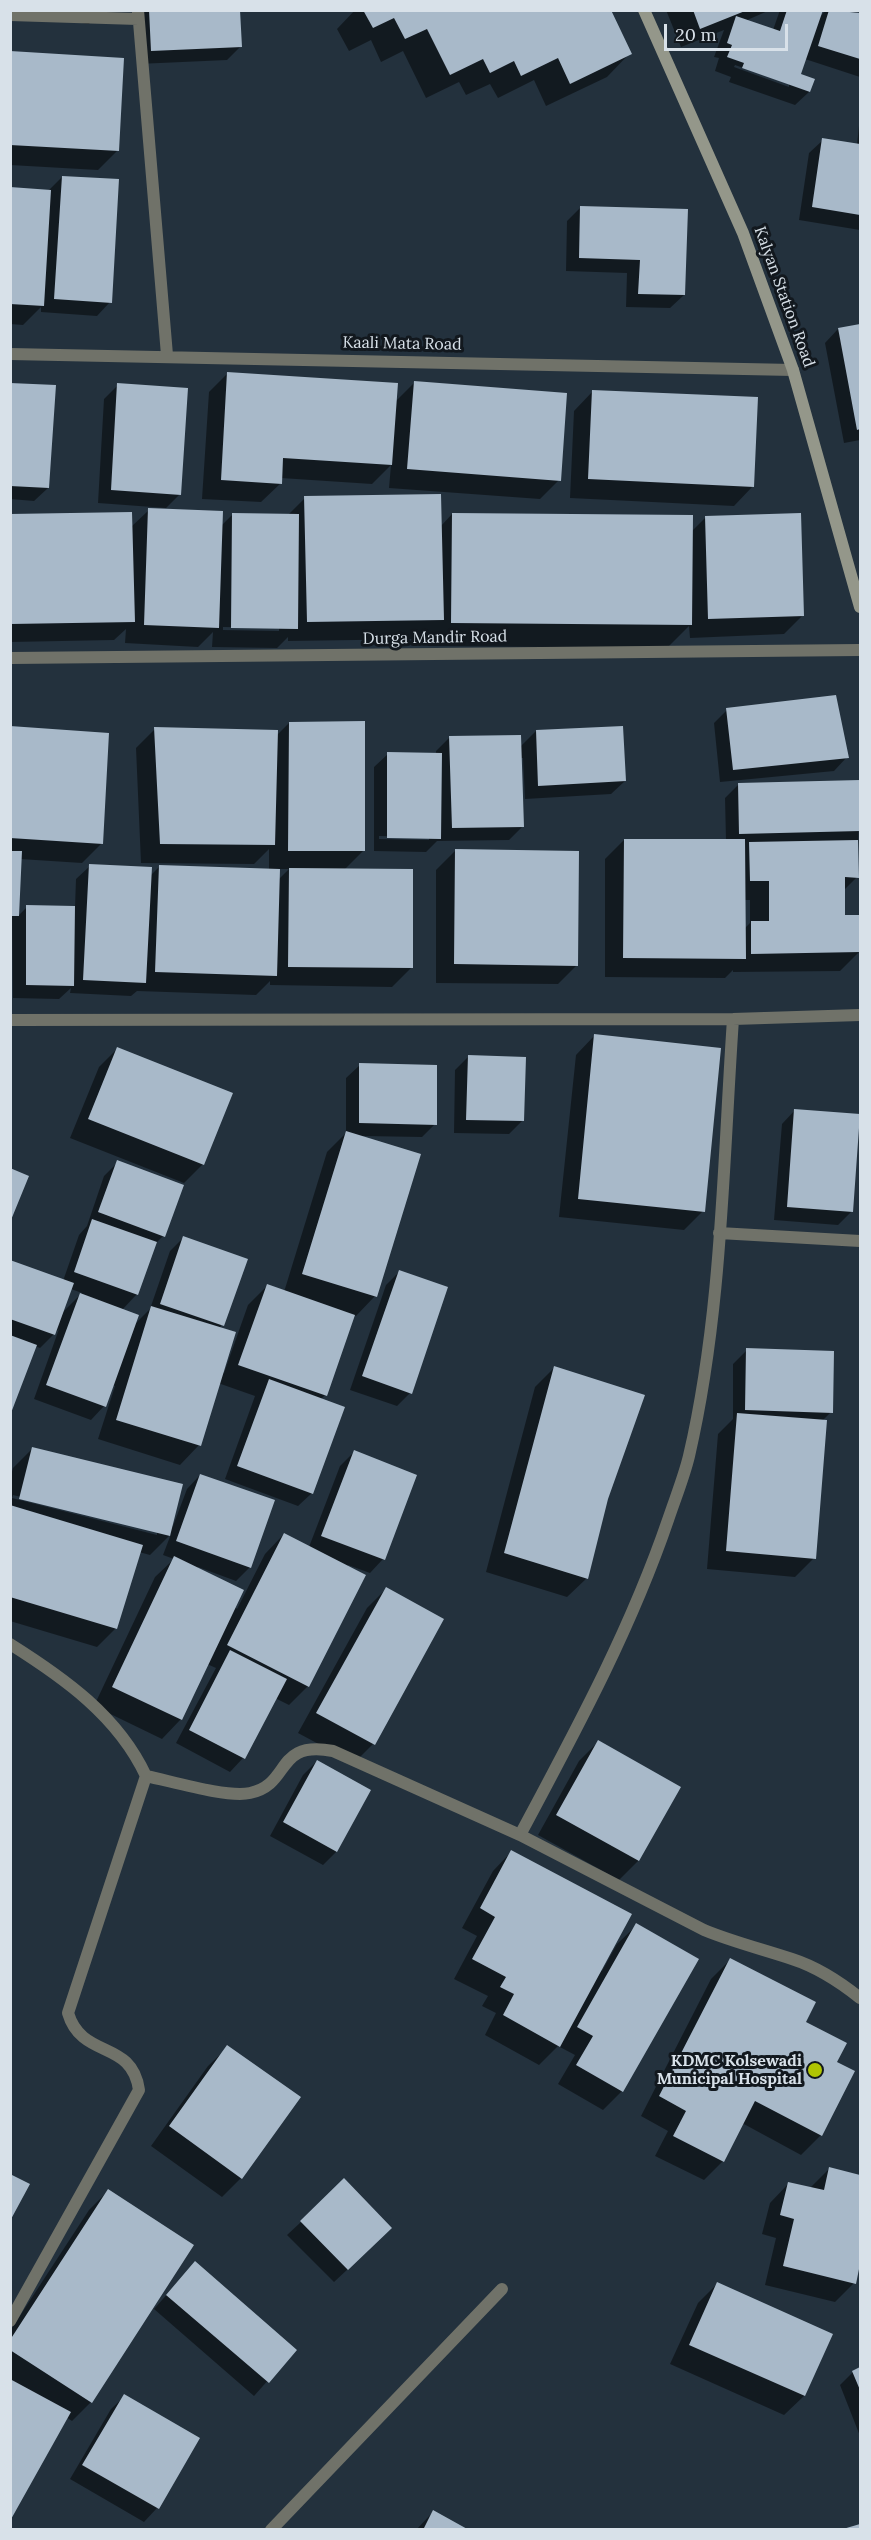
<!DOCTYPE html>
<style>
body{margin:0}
#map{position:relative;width:871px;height:2540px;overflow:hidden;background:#23313d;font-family:Lora,serif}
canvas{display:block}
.frame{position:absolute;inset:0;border:12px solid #d8e1e9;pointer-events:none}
.scale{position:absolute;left:664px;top:24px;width:124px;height:27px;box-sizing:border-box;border:3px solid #d8e1e9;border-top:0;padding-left:8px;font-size:18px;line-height:21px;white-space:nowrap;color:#d8e1e9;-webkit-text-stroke:4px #12181e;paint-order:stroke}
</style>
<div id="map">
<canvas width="871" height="2540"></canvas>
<div class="frame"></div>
<div class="scale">20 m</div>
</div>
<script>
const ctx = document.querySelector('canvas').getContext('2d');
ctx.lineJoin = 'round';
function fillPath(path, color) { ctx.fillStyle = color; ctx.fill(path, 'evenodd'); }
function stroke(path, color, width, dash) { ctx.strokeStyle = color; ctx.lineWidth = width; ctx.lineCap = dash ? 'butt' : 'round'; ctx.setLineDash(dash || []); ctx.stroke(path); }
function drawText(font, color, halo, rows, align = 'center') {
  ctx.font = font + ' Lora,serif'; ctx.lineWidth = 6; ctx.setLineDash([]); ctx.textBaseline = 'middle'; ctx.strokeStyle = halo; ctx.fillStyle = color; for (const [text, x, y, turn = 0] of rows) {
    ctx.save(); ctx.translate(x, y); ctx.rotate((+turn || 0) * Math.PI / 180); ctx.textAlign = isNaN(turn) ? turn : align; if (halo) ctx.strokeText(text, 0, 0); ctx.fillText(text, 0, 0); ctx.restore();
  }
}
fillPath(new Path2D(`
 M15 10H102L89 24 15 14Z
 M135 10H239L241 46 227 60 138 64Z
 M355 10H609L630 53 607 77 546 106 534 80 498 98 490 84 466 95 459 82 426 98 403 51 381 62 371 40 349 51 337 29Z
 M666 10H770L745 21 773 30 780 10H822L820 17 826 10H849L860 14V77L805 59 799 75 813 80 809 92 795 105 729 82 731 77 715 71 719 58 714 57 724 30 681 47ZM735 65 789 84V87L734 67Z
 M10 52 117 151 98 170 10 165Z
 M860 116V230L799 220 809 153 823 140 857 145Z
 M62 177 110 302 97 316 41 312V307L23 325 10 324V188L48 191Z
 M581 207 684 295 670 308 626 307 627 273 566 271 567 221Z
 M860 325V440L844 443 825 343 838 329Z
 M228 373 395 402 415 382 559 480 540 499 389 488 391 465 372 484 281 478V483L261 502 202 499 209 392Z
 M10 384 48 488 34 501 10 499Z
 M118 385 180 494 166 508 98 503 104 399Z
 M593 391 753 486 734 506 570 498 574 411Z
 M305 498 441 526 452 514 691 532 706 517 803 615 784 634 690 638 689 626 667 648 428 646V634L424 639 288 641V637L277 648 212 647 213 632 198 647 125 643 126 629 114 640 10 642V515L131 527 149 510 221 526 233 514 288 515ZM223 627 279 628V631L223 630Z
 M727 710 847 757 834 771 720 782 714 723Z
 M289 723 363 851 344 870 411 968 392 987 270 985V981L256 995 137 991 131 996 70 993 71 988 59 999 13 998 10 728 101 844 82 863 20 859 18 916 27 907H75L76 879 90 866 150 876 159 867 269 870V849L254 864 141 863 136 748 155 729 276 736ZM279 869H289L278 880Z
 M536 731 625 781 611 794 525 799 523 758H520L523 826 509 840 437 841 426 852 374 851V767L388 754 436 755V751L450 737 520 747ZM379 836 429 837V840L379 839Z
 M860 781 857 877 843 891 844 916 859 952 840 971 733 972V970L725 978 605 977V859L624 840H726L725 798 739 784ZM744 900H750V923L744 929Z
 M456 850 577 965 558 984 436 983V870Z
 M595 1035 703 1211 684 1230 559 1217 576 1055Z
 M118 1048 203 1164 184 1183 70 1138 99 1067Z
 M469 1056 523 1120 509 1134 454 1133 455 1070Z
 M360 1065 435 1124 422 1137 362 1136 375 1296 356 1316 354 1315 325 1395 320 1400 312 1493 298 1506 225 1479 255 1396 218 1383 199 1445 180 1465 98 1439 115 1386 112 1385 104 1406 91 1420 34 1399 59 1329 40 1348 35 1346 10 1409V1262L63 1281 79 1235 87 1226 104 1176 118 1162 163 1236 154 1245 137 1294 122 1310 134 1325 150 1309 170 1251 184 1237 246 1260 220 1328 222 1372 224 1373 248 1305 267 1286 284 1292 327 1152 346 1133V1078ZM71 1289 82 1293 62 1313Z
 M795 1110 852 1211 838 1225 774 1220 782 1124Z
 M399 1272 410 1393 397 1406 350 1390 386 1285Z
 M747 1350 831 1412 822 1421 814 1558 795 1577 707 1569 718 1434 733 1419V1364Z
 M554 1368 607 1499 587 1578 567 1597 486 1572 535 1387Z
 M33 1448 173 1526 187 1489 200 1475 250 1567 236 1581 198 1567 197 1569 237 1609 265 1554 284 1534 309 1547 340 1466 354 1452 383 1559 370 1573 348 1565 308 1686 289 1705 275 1698 243 1758 230 1772 176 1743 216 1668 207 1664 181 1719 162 1739 94 1706 155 1577 174 1559 163 1555 171 1534 150 1555 139 1552 116 1628 97 1647 10 1621V1479L13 1468ZM13 1495 157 1531V1535L12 1498Z
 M386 1589 442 1619 373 1744 354 1763 298 1733 367 1608Z
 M598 1742 679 1787 638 1861 619 1880 538 1835 579 1761Z
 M317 1761 369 1790 336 1852 323 1865 270 1836 303 1775Z
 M512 1851 600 1969 602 1971 617 1944 637 1925 622 2091 603 2110 558 2084 575 2055 558 2046 539 2065 485 2035 496 2013 482 2006 488 1996 454 1979 477 1936 462 1928 493 1871Z
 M730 1960 804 2023 835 2063 853 2072 821 2135 801 2155 742 2123 723 2161 704 2180 655 2156 668 2131 641 2116 711 1979Z
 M228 2047 241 2178 222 2197 151 2146 208 2066Z
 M829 2169 860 2177V2257L854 2283 835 2302 765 2285 776 2238 762 2234 770 2203 789 2183 810 2188Z
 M108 2191 91 2402 72 2421 66 2417 10 2518V2331L89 2210Z
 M301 2222 377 2242 334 2282 287 2235Z
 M195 2263 295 2350 254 2396 154 2309Z
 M717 2284 831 2335 804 2396 784 2415 670 2364 698 2303Z
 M860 2369V2436L840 2385 853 2372Z
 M125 2396 198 2438 157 2508 144 2522 70 2479 111 2409Z
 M433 2512 465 2530H416Z`), '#0007');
fillPath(new Path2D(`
 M149 10H240L242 47 151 51Z
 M363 10H611L632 54 570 84 558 58 521 76 514 61 490 73 483 59 450 75 427 29 405 39 394 18 373 28Z
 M693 10H745V11L700 29Z
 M787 10H823L801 74 815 79 810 92 742 68 744 63 727 57 732 45 727 43 736 16 780 31Z
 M829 10 860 13V59L818 46Z
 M10 51 124 58 119 151 10 145Z
 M822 138 860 144V215L812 207Z
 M62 176 119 179 112 303 54 299Z
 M10 187 51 190 44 306 10 304Z
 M580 206 688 209 685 295 638 294 640 260 579 258Z
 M860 324V429L857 430 838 328Z
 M227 372 398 383 392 465 283 458 282 484 221 480Z
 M414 381 567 393 561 481 407 469Z
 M10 383 56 385 49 488 10 486Z
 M117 383 188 388 181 495 111 490Z
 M592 390 758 397 754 487 588 479Z
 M441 494 444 620 307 622 304 496Z
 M148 508 223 511 219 628 144 625Z
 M132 512 135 622 10 624V514Z
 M232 513 299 514 298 629 231 628Z
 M452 513 693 515 692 625 451 623Z
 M801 513 804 616 708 619 705 516Z
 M836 695 849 758 733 770 726 708Z
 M365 721V851H288L289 722Z
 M10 726 109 733 103 844 10 838Z
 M623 726 626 781 538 786 536 730Z
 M154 727 278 730 275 845 160 844Z
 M521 735 524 827 452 828 449 736Z
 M387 752 442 753 441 839 387 838Z
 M860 780V831L739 834 738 783Z
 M624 839H745L746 959 623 958Z
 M858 840 859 878 845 877V915H860V952L751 954V921H769V881H750L749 842Z
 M455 849 579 851 578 966 454 964Z
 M10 851H22L19 916H10Z
 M89 864 152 867 146 983 83 980Z
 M159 865 280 869 277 976 155 972Z
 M289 868 413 869V968L288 967Z
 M26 905 75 906 74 986 26 985Z
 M594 1034 721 1048 705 1212 578 1199Z
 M117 1047 233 1093 204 1165 88 1119Z
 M468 1055 526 1057 524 1121 466 1120Z
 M359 1063 437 1065V1125L359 1123Z
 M794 1109 860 1114 853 1212 787 1207Z
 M346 1131 421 1154 377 1297 302 1274Z
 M117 1160 184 1185 165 1237 98 1212Z
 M10 1168 29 1176 11 1220H10Z
 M92 1219 157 1242 138 1295 74 1272Z
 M183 1236 248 1259 224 1326 160 1304Z
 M10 1260 74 1283 55 1335 10 1319Z
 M399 1270 448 1287 412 1394 362 1376Z
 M267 1284 355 1315 327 1396 238 1365Z
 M80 1293 139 1315 106 1407 46 1385Z
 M151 1306 236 1332 201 1446 116 1420Z
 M10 1335 37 1345 11 1413H10Z
 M746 1348 834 1351 833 1413 745 1410Z
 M554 1366 645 1395 608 1499 588 1579 504 1553Z
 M269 1379 345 1407 313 1494 237 1466Z
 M737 1413 827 1420 816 1559 726 1551Z
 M32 1447 183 1484 170 1536 19 1499Z
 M354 1450 417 1475 385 1560 321 1536Z
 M200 1474 275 1500 251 1568 176 1541Z
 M10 1505 143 1545 117 1629 10 1597Z
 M284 1533 366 1575 309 1687 227 1645Z
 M174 1556 244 1590 182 1720 112 1687Z
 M386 1587 444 1619 375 1745 316 1713Z
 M230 1650 287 1679 245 1759 189 1730Z
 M598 1740 681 1787 639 1861 556 1815Z
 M317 1760 371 1790 337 1852 283 1822Z
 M511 1850 632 1914 560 2047 503 2015 514 1994 500 1987 506 1977 472 1959 495 1917 480 1908Z
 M636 1923 699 1959 623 2092 576 2065 593 2036 577 2027Z
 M730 1958 816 2002 806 2022 847 2043 837 2062 855 2071 822 2136 755 2101 724 2162 673 2136 686 2111 659 2096Z
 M227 2045 301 2097 242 2179 169 2126Z
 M829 2167 860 2175V2264L856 2284 783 2266 794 2219 780 2215 788 2182 824 2190Z
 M10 2174 30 2184 10 2221Z
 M344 2178 392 2228 348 2270 300 2221Z
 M108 2189 194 2245 92 2403 10 2350V2340Z
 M195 2261 297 2350 269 2383 166 2295Z
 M717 2282 833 2334 805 2396 689 2345Z
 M860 2367V2390L852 2371Z
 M10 2379 71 2412 10 2521Z
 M124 2394 200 2438 159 2509 82 2465Z
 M433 2510 469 2530H423Z
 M860 2524V2530H843V2529Z`), '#a8b9c9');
stroke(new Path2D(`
 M138 10 167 355
 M10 15 138 19
 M10 354 793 370
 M10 658 860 650
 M10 1020 733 1019 860 1015
 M719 1233 860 1241
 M10 1644C64 1678 118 1716 146 1776L68 2013C82 2060 132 2039 139 2090L10 2321
 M146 1776C171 1781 227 1798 250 1793 292 1784 274 1740 333 1751L520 1835 704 1930C733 1942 762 1949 792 1959 817 1967 840 1982 860 1998
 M520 1835C575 1732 630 1631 668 1520 675 1499 684 1477 689 1456 722 1314 723 1164 733 1019
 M271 2530 502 2289`), '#707269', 12);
stroke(new Path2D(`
 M644 10 743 233 793 370 860 607`), '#94978a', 12);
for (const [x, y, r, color] of [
 [815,2070,8,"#b0c503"]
]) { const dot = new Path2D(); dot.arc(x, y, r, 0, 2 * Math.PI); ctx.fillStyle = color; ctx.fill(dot); stroke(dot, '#12181e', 2); }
drawText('16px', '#d8e1e9', '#12181e', [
 ["Kalyan Station Road",784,297,70],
 ["Kaali Mata Road",402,344,1],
 ["Durga Mandir Road",435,638,-1]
]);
drawText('bold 16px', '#d8e1e9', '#12181e', [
 ["KDMC Kolsewadi",802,2061],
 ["Municipal Hospital",802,2079]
], 'right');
</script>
